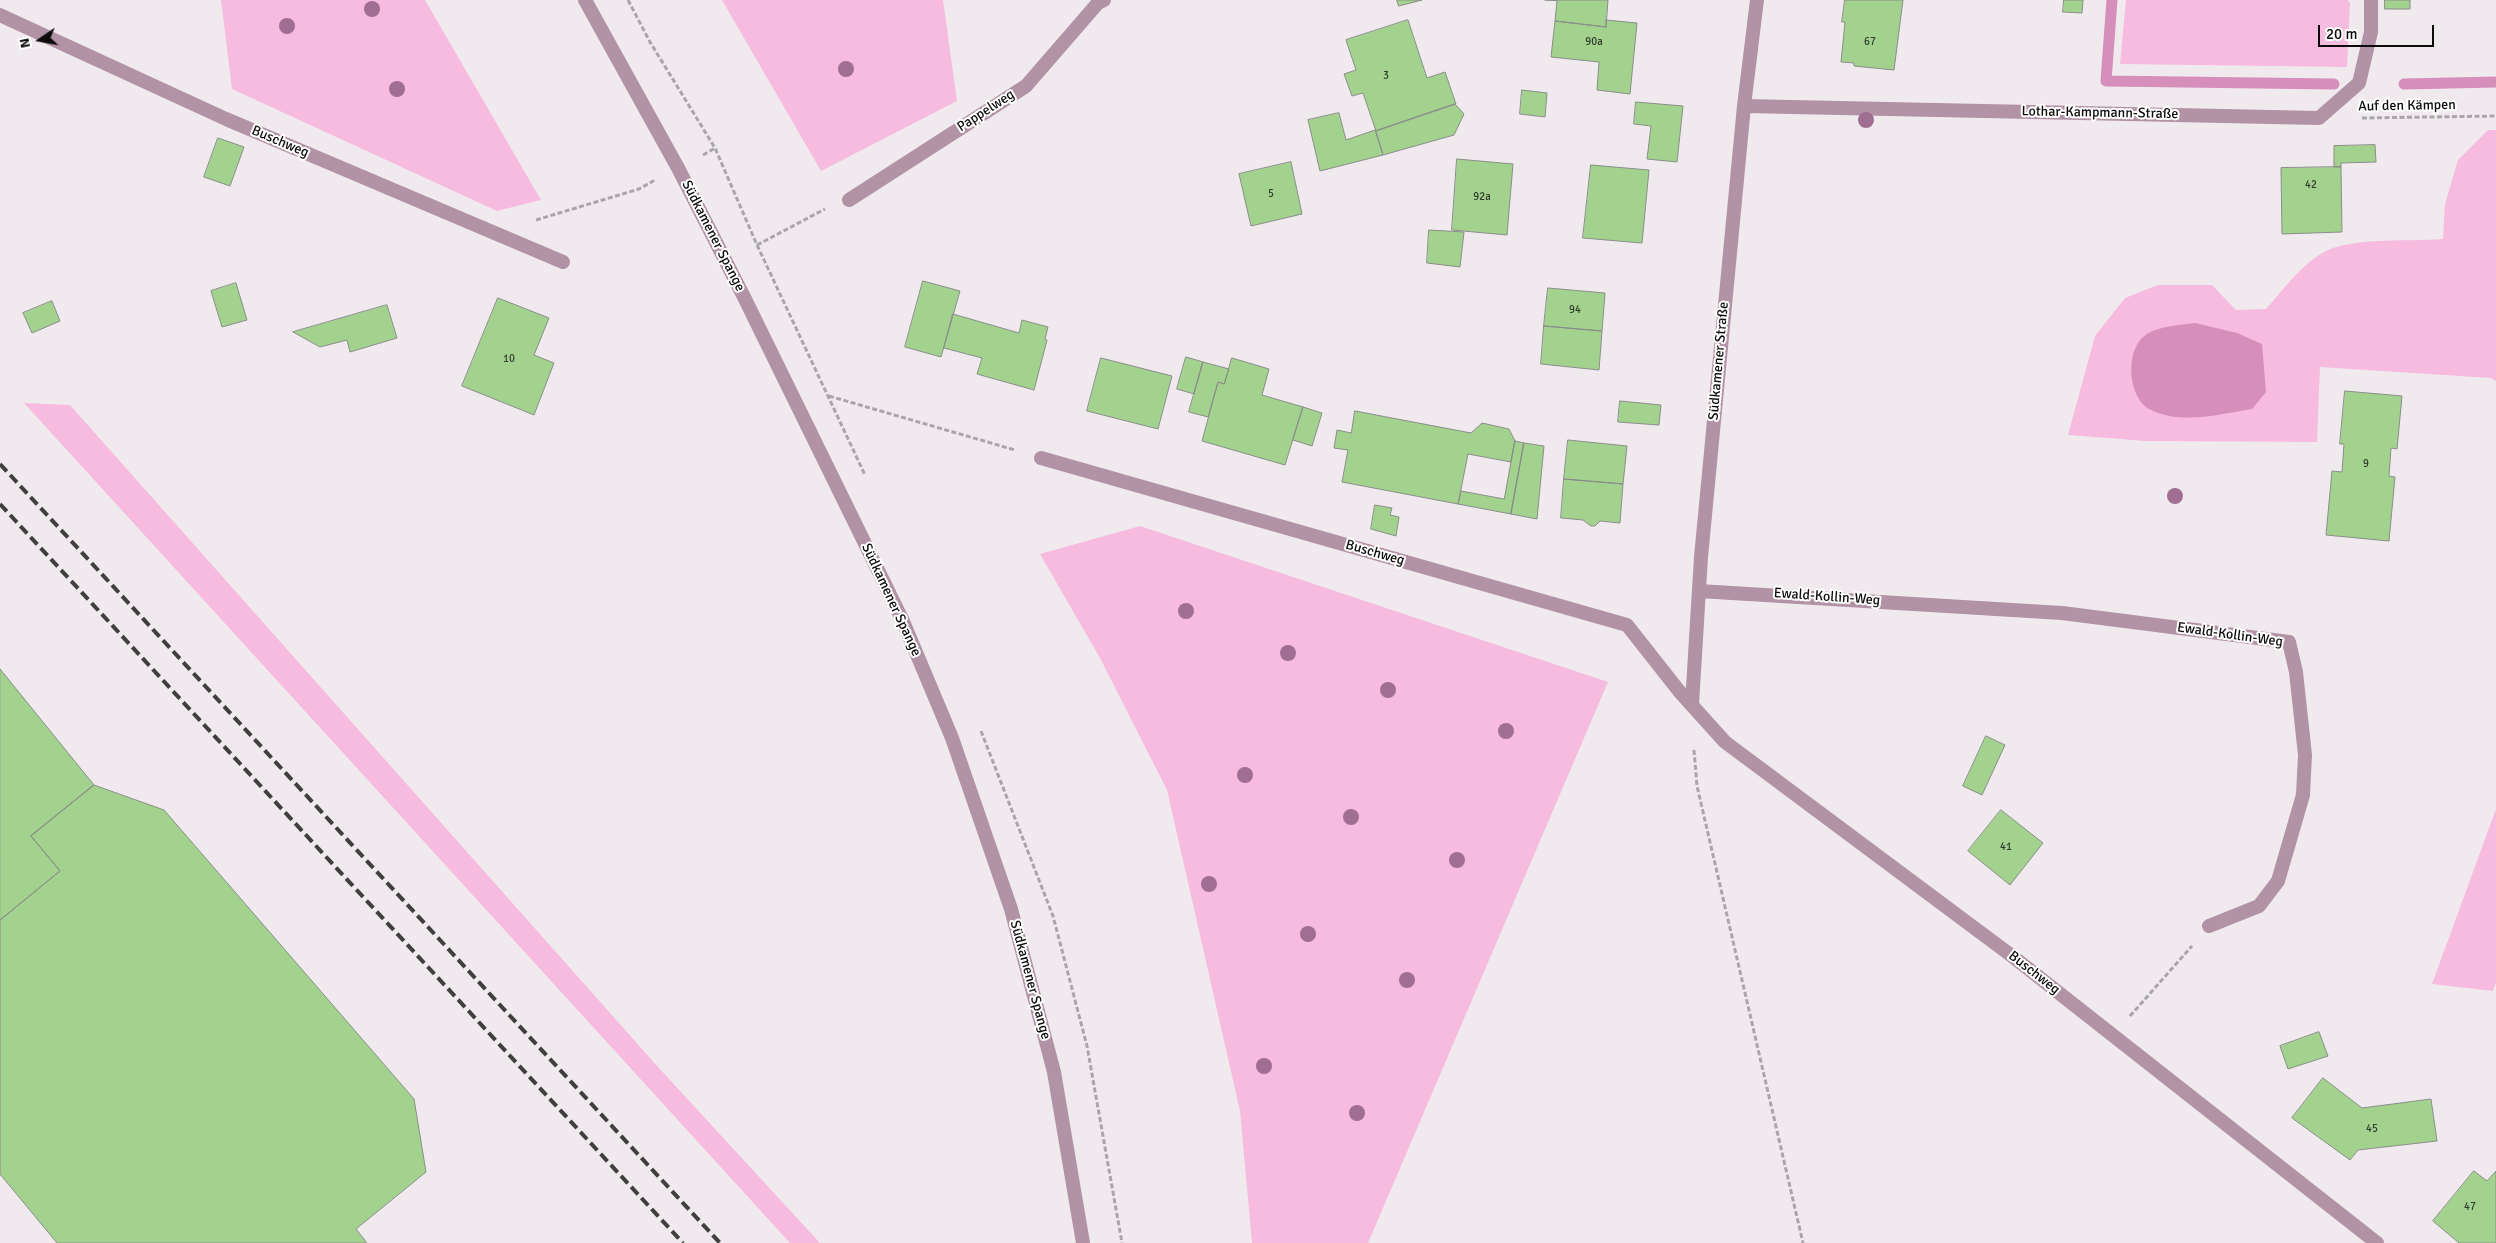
<!DOCTYPE html>
<meta charset="utf-8">
<style>
body{margin:0}
#map{position:relative;width:2496px;height:1243px;overflow:hidden;background:#f0eaee;font-family:Signika,sans-serif}
canvas{display:block}
.north{position:absolute;left:15px;top:15px;width:50px;height:50px;-webkit-text-stroke:4px #fff;paint-order:stroke;rotate:258deg;font-size:14px;font-weight:700;line-height:20px;text-align:center;color:#0d0b0c}
.north::after{content:'';display:block;margin:auto;width:18px;height:22px;background:#0d0b0c;clip-path:polygon(50% 0,100% 100%,50% 72%,0 100%)}
.scale{position:absolute;left:2318px;top:25px;width:116px;height:22px;box-sizing:border-box;border:2px solid #0d0b0c;border-top:0;padding-left:6px;font-size:15px;line-height:18px;white-space:nowrap;color:#0d0b0c;-webkit-text-stroke:4px #fff;paint-order:stroke}
</style>
<div id="map">
<canvas width="2496" height="1243"></canvas>
<div class="north">N</div>
<div class="scale">20 m</div>
</div>
<script>
const ctx = document.querySelector('canvas').getContext('2d');
ctx.lineJoin = 'round';
function fillPath(path, color) { ctx.fillStyle = color; ctx.fill(path, 'evenodd'); }
function stroke(path, color, width, dash) { ctx.strokeStyle = color; ctx.lineWidth = width; ctx.lineCap = dash ? 'butt' : 'round'; ctx.setLineDash(dash || []); ctx.stroke(path); }
function drawText(font, color, halo, rows, align = 'center') {
  ctx.font = font + ' Signika,sans-serif'; ctx.lineWidth = 4; ctx.setLineDash([]); ctx.textBaseline = 'middle'; ctx.strokeStyle = halo; ctx.fillStyle = color; for (const [text, x, y, turn = 0] of rows) {
    ctx.save(); ctx.translate(x, y); ctx.rotate((+turn || 0) * Math.PI / 180); ctx.textAlign = isNaN(turn) ? turn : align; if (halo) ctx.strokeText(text, 0, 0); ctx.fillText(text, 0, 0); ctx.restore();
  }
}
fillPath(new Path2D(`
 M221 0H425L541 200 497 211 232 89Z
 M722 0H943L957 101 821 171Z
 M2126 0H2348L2350 3 2347 67 2120 64Z
 M2488 130H2496V381L2491 378 2320 367 2317 442 2146 441 2068 435 2095 336 2125 298 2158 285H2212L2236 310 2266 309C2284 289 2303 262 2328 250 2358 237 2410 242 2443 239L2445 204 2458 160Z
 M24 403 70 405 658 1067 820 1243H790Z
 M1140 526 1608 682 1368 1243H1252L1240 1111 1167 790 1100 658 1040 554Z
 M2496 809V982L2493 991 2432 984Z`), '#f6bbdf');
fillPath(new Path2D(`
 M2195 323 2237 333 2262 344 2266 392 2252 409C2220 414 2182 425 2151 410 2127 399 2124 348 2147 334 2160 326 2180 325 2195 323Z`), '#d68ebb');
stroke(new Path2D(`
 M2112 0 2106 81 2334 84
 M2404 84 2496 82`), '#d68ebb', 11);
const building = new Path2D(`
 M1397 0H1422L1399 6Z
 M1545 0H1608L1606 27 1555 21 1557 1Z
 M1845 0H1903L1894 70 1854 66V63L1841 62 1845 22H1842Z
 M2064 0H2083L2082 13 2063 12Z
 M2385 0H2410V9H2385Z
 M1408 20 1427 78 1445 72 1456 104 1376 131 1363 93 1352 96 1344 74 1356 70 1346 40Z
 M1606 20 1637 23 1630 94 1597 90 1599 62 1551 57 1555 21 1606 27Z
 M1522 90 1547 93 1545 117 1520 114Z
 M1636 102 1683 106 1677 162 1647 159 1651 126 1634 124Z
 M1455 104 1464 114 1454 135 1383 155 1376 131Z
 M1339 113 1346 140 1375 130 1383 155 1320 171 1308 120Z
 M218 138 244 147 230 186 204 177Z
 M2375 145 2376 162 2341 163V167H2334V146Z
 M1457 159 1513 164 1507 235 1452 230Z
 M1291 162 1302 214 1251 226 1239 174Z
 M1591 165 1649 170 1642 243 1583 238Z
 M2341 167 2342 232 2282 234 2281 168Z
 M1429 230 1464 232 1460 267 1427 263Z
 M923 281 960 291 941 357 905 347Z
 M236 283 247 320 222 327 211 291Z
 M1548 288 1605 293 1602 331 1544 326Z
 M498 298 549 318 534 355 554 363 534 415 462 386Z
 M52 301 60 321 32 333 23 313Z
 M387 305 397 338 350 352 347 340 320 347 293 332Z
 M953 314 1019 333 1022 320 1048 327 1045 339 1047 340 1034 390 977 374 982 358 944 348Z
 M1544 326 1602 331 1599 370 1541 364Z
 M1186 357 1203 362 1194 394 1177 389Z
 M1101 358 1172 376 1158 429 1087 411Z
 M1232 358 1269 369 1262 395 1303 407 1285 465 1202 441 1218 382 1224 384Z
 M1203 362 1229 369 1224 384 1218 382 1208 417 1189 412Z
 M2345 391 2402 396 2397 449 2391 448 2389 476 2395 477 2389 541 2326 535 2332 471 2342 472 2344 444H2340Z
 M1620 401 1661 405 1659 425 1618 422Z
 M1303 407 1322 413 1312 446 1293 440Z
 M1355 411 1471 433 1482 423 1509 429 1515 441 1511 462 1468 454 1458 504 1342 482 1348 450 1334 448 1337 430 1351 433Z
 M1568 440 1627 446 1623 484 1564 479Z
 M1515 441 1524 443 1511 514 1458 504 1461 491 1504 499Z
 M1524 443 1544 446 1537 519 1511 514Z
 M1564 479 1623 484 1620 523 1600 521 1595 526H1591L1583 520 1561 518Z
 M1375 505 1392 508 1390 515 1399 517 1396 536 1371 529Z
 M0 669 94 785 31 836 60 871 0 920Z
 M1986 736 2005 745 1982 795 1963 786Z
 M94 785 164 810 414 1099 426 1172 356 1229 367 1243H57L0 1174V920L60 871 31 836Z
 M2001 810 2043 843 2010 885 1968 851Z
 M2319 1032 2328 1056 2288 1069 2280 1046Z
 M2323 1078 2362 1108 2431 1099 2437 1141 2358 1150 2350 1160 2292 1118Z
 M2474 1171 2487 1181 2496 1171V1243H2459L2433 1221Z`);
fillPath(building, '#a3d28f');
stroke(building, '#8a8d89', 1);
stroke(new Path2D(`
 M628 0 650 42 715 148 757 245 865 475
 M2362 118 2496 116
 M703 155 715 148
 M536 220 639 189 655 180
 M757 245 825 209
 M829 396 1015 450
 M981 731 1053 916 1087 1046 1122 1243
 M1694 750 1697 786 1803 1243
 M2130 1016 2192 946`), '#aaa5a8', 3, [5, 2.5]);
stroke(new Path2D(`
 M849 200 1026 86 1098 3 1104 0`), '#b292a5', 14);
stroke(new Path2D(`
 M0 15 226 119 563 262
 M1744 106 2319 118 2359 83 2371 32V0
 M1041 458 1627 625 1679 691 1725 742 2012 956 2377 1243
 M1699 591 2062 613 2289 642 2296 672 2305 755 2303 795 2278 881 2259 906 2209 926
 M1692 704 1701 557 1744 106 1757 0`), '#b292a5', 14);
stroke(new Path2D(`
 M585 0 678 168 744 297 902 619 952 738 1011 909 1054 1072 1083 1243`), '#b292a5', 14);
stroke(new Path2D(`
 M0 464 720 1243
 M0 504 683 1243`), '#413e40', 4, [10, 5]);
ctx.fillStyle = '#a06d93';
for (const [x, y] of [
 [372,9],
 [287,26],
 [846,69],
 [397,89],
 [1866,120],
 [2175,496],
 [1186,611],
 [1288,653],
 [1388,690],
 [1506,731],
 [1245,775],
 [1351,817],
 [1457,860],
 [1209,884],
 [1308,934],
 [1407,980],
 [1264,1066],
 [1357,1113]
]) { ctx.beginPath(); ctx.arc(x, y, 8, 0, 2 * Math.PI); ctx.fill(); }
drawText('11px', '#323d2d', null, [
 ["90a",1594,42],
 ["67",1870,42],
 ["3",1386,76],
 ["42",2311,185],
 ["5",1271,194],
 ["92a",1482,197],
 ["94",1575,310],
 ["10",509,359],
 ["9",2366,464],
 ["41",2006,847],
 ["45",2372,1129],
 ["47",2470,1207]
]);
drawText('14px', '#0d0b0c', '#fff', [
 ["Auf den Kämpen",2407,106,-1],
 ["Pappelweg",986,111,-33],
 ["Lothar-Kampmann-Straße",2100,113,1],
 ["Buschweg",280,142,23],
 ["Südkamener Spange",713,236,63],
 ["Südkamener Straße",1719,361,-85],
 ["Buschweg",1375,553,16],
 ["Ewald-Kollin-Weg",1827,597,4],
 ["Südkamener Spange",891,600,65],
 ["Ewald-Kollin-Weg",2230,635,8],
 ["Buschweg",2034,973,38],
 ["Südkamener Spange",1030,980,75]
]);
</script>
